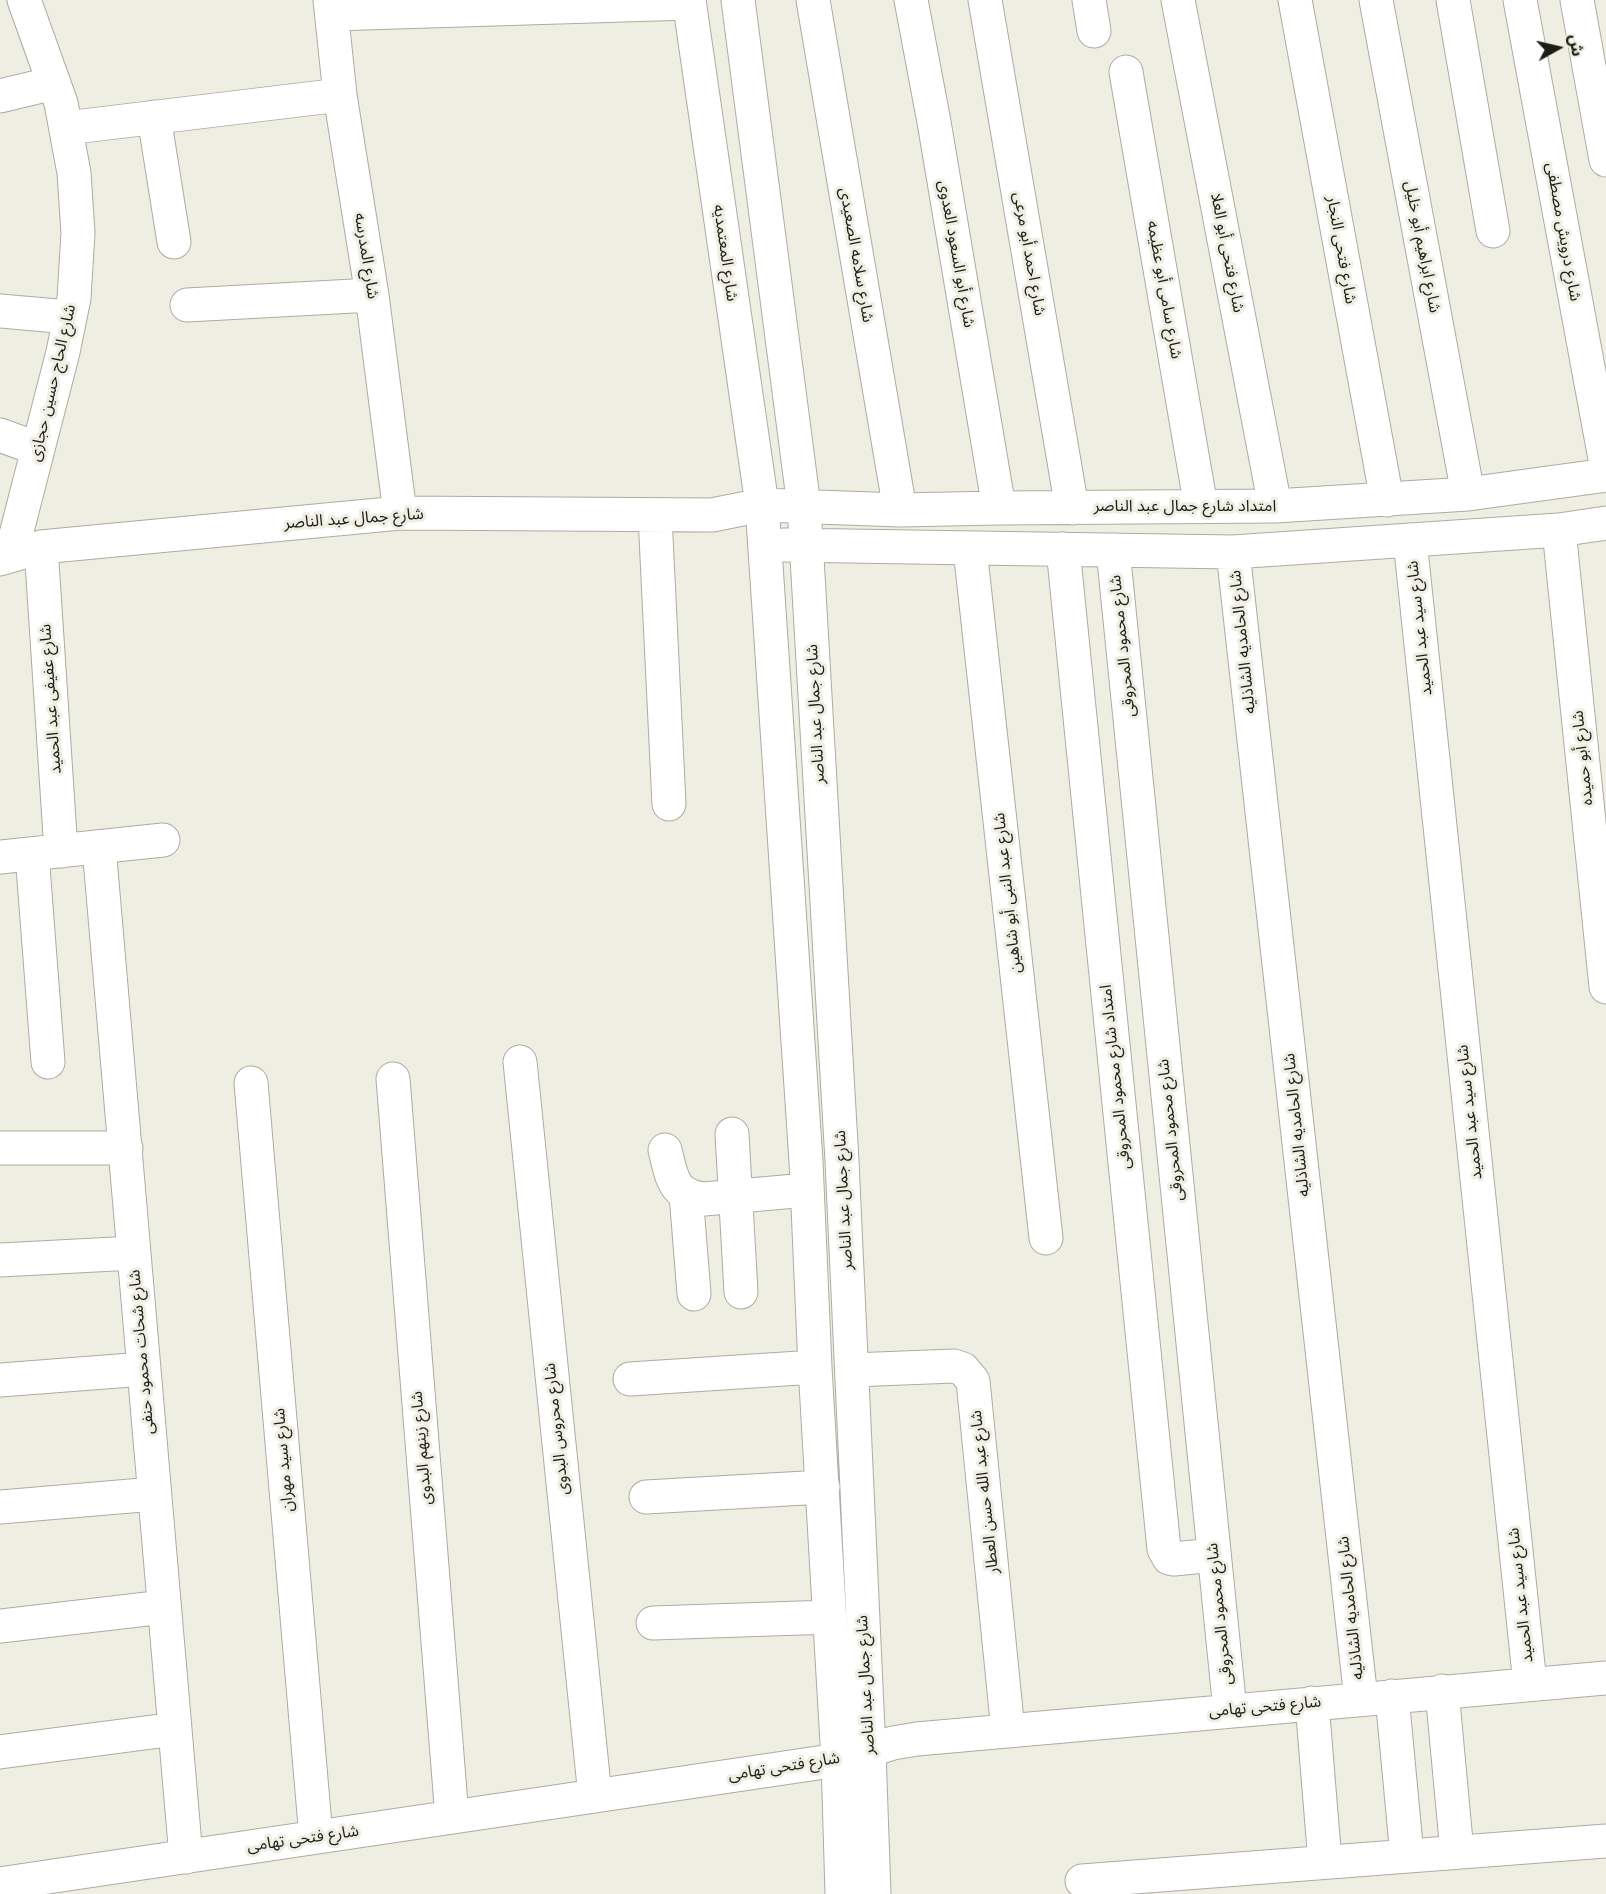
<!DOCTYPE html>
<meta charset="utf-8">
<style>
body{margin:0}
#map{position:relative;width:1606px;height:1894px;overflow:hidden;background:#eeeee2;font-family:Helvetica,"Noto Sans Arabic",sans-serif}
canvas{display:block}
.north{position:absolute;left:1528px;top:18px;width:60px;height:60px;-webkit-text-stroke:4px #eeeee2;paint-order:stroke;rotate:82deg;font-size:16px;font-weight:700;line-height:24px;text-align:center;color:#1c1c18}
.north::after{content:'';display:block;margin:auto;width:21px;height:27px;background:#1c1c18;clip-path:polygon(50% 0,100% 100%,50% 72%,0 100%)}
</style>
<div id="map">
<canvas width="1606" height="1894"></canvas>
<div class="north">ش</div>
</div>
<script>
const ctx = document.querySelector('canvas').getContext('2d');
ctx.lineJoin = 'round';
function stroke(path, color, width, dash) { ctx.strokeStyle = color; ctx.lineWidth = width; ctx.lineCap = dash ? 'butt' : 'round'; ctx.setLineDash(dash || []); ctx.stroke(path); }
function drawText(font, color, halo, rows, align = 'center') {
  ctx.font = font + ' Helvetica,"Noto Sans Arabic",sans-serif'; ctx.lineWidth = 6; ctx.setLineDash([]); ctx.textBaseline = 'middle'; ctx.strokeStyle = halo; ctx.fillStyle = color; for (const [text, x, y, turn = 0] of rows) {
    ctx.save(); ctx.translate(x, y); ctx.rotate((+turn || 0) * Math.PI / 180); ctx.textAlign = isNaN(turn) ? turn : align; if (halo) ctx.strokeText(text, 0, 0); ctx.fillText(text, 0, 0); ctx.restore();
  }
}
const minor = new Path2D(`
 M330 0 340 95 372 295 400 513
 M689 0 762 505 806 1161 815 1367 838 1760 842 1894
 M738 0 804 506 842 1161 869 1751 874 1894
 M813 0 900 510
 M911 0 934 122 999 508
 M985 0 1072 508
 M1089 0 1094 31
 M1178 0 1275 506
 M1295 0 1387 500
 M1376 0 1468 494
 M1453 0 1493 231
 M1520 0 1606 464
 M1577 0 1606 160
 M332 14 689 3
 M1126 72 1201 507
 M0 96 54 83
 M154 117 174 242
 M66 128 340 95
 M187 305 372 295
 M0 311 69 317
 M0 435 38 449
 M655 516 669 804
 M1559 530 1606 987
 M1410 540 1530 1684
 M784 545 1233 552 1559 530 1606 523
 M41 547 61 851
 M970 549 1046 1238
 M1063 549 1164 1549 1169 1558 1174 1559 1214 1555
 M1113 550 1230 1710
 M1233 552 1361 1699
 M11 554 63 352 74 298 78 233 74 173 61 103 24 0
 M0 559 41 547 400 513 712 515 762 505 900 510 999 508 1275 506 1468 494 1606 475
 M99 847 186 1857
 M32 854 48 1062
 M0 857 163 840
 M520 1062 595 1796
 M393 1079 452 1817
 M251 1083 316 1837
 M732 1134 741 1292
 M0 1148H126
 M665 1150C672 1177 672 1195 704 1199L807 1190
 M686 1194 694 1294
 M0 1260 134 1253
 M852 1370 954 1366 963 1369 973 1381 1008 1731
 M630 1379 815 1367
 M0 1380 144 1369
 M646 1497 823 1487
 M0 1507 154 1494
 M653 1623 830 1617
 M0 1626 164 1607
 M1442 1691 1457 1852
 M1392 1696 1407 1856
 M1312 1703 1325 1862
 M0 1752 175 1729
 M1082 1881 1606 1841
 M0 1884 838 1760 893 1743 917 1739 1606 1678`);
stroke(minor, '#acaca1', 35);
stroke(minor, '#fff', 33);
drawText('16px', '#1c1c18', '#eeeee2', [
 ["شارع درويش مصطفى",1563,232,80],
 ["شارع ابراهيم أبو خليل",1422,247,79],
 ["شارع فتحى النجار",1341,250,80],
 ["شارع المعتمديه",725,253,82],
 ["شارع فتحى أبو العلا",1227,253,79],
 ["شارع أبو السعود العدوى",956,254,80],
 ["شارع احمد أبو مرعى",1029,254,80],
 ["شارع سلامه الصعيدى",856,255,80],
 ["شارع المدرسه",366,256,81],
 ["شارع سامى أبو عظيمه",1164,290,80],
 ["شارع الحاج حسين حجازى",53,383,-77],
 ["امتداد شارع جمال عبد الناصر",1185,507],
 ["شارع جمال عبد الناصر",354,519,-4],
 ["شارع سيد عبد الحميد",1420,628,-96],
 ["شارع الحامديه الشاذليه",1243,642,-96],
 ["شارع محمود المحروقى",1123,646,-96],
 ["شارع عفيفى عبد الحميد",51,699,-94],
 ["شارع جمال عبد الناصر",816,714,-93],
 ["شارع أبو حميده",1583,758,-96],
 ["شارع عبد النبى أبو شاهين",1008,893,-96],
 ["امتداد شارع محمود المحروقى",1116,1077,-96],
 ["شارع سيد عبد الحميد",1470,1112,-96],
 ["شارع الحامديه الشاذليه",1297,1125,-96],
 ["شارع محمود المحروقى",1171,1130,-96],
 ["شارع جمال عبد الناصر",844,1200,-93],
 ["شارع شحات محمود حنفى",142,1352,-95],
 ["شارع محروس البدوى",557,1429,-96],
 ["شارع زينهم البدوى",422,1448,-95],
 ["شارع سيد مهران",284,1460,-95],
 ["شارع عبد الله حسن العطار",985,1492,-96],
 ["شارع سيد عبد الحميد",1521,1595,-96],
 ["شارع الحامديه الشاذليه",1351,1608,-96],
 ["شارع محمود المحروقى",1220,1614,-96],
 ["شارع جمال عبد الناصر",866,1685,-93],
 ["شارع فتحى تهامى",1265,1707,-5],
 ["شارع فتحى تهامى",784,1767,-9],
 ["شارع فتحى تهامى",303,1839,-8]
]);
</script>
